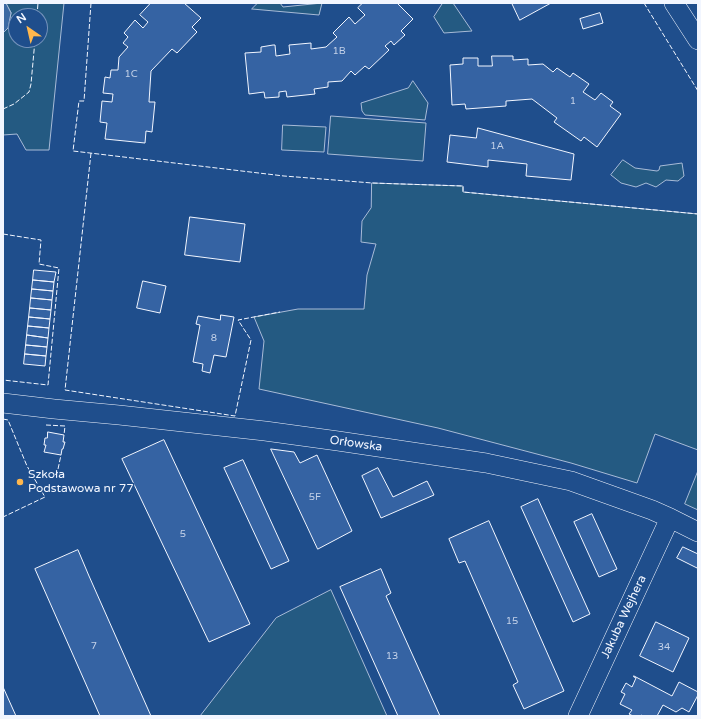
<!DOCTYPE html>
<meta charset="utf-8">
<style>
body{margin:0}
#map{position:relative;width:701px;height:719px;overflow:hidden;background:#1f4e8c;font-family:"Varela Round",sans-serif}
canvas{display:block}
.frame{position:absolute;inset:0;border:4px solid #f2f6ff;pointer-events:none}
.north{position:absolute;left:8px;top:8px;width:40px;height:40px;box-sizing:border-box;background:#1f4e8c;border:1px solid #7391ba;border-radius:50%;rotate:326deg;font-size:11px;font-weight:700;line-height:16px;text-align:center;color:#f2f6ff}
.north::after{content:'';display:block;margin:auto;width:14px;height:18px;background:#ffb74d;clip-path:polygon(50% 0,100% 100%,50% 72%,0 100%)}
</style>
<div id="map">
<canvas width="701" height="719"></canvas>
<div class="frame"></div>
<div class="north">N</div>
</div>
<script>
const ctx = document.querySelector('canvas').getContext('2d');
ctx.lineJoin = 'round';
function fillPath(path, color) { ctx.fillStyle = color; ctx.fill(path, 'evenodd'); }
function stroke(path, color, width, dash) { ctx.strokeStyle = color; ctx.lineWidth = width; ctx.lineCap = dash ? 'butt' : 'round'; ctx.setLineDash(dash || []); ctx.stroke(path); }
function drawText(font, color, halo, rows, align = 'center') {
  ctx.font = font + ' "Varela Round",sans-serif'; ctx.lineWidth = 3; ctx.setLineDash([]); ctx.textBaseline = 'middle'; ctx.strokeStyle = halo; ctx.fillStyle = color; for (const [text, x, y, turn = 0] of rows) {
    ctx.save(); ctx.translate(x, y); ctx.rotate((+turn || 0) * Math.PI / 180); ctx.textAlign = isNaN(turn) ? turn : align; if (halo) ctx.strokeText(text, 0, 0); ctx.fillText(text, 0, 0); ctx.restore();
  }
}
const green = new Path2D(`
 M6 3H64L49 150H26L17 134 3 135V33L8 28 11 13ZM16 16H40V40H16Z
 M258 3H280L283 7 322 3 319 15 252 9Z
 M443 3H453L472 31 444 33 434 17Z
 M413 81 428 103 425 120 365 115 362 111 361 103 408 88Z
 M331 116 426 123 423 161 328 154Z
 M283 125 326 127 324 152 282 150Z
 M623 160 635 168 657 171 659 170 660 166 682 163 684 176 678 181 666 180 656 187 646 183 636 187 621 183 611 175Z
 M372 183 463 186V192L698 214V450L655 434 637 483 571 463 438 428 259 389 264 341 254 317 298 309H364L367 275 376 244 361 242 362 221 371 208Z
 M698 471V510L685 504Z
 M331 590 387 716H200L276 618Z`);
fillPath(green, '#245a82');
stroke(green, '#a8bbd7', 1);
const water = new Path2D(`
 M3 3H6L11 13 8 28 3 33Z`);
fillPath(water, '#3b69a3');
stroke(water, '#a8bbd7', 1);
const building = new Path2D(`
 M151 3H184L201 18 192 27 197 32 177 53 172 49 151 71 149 102H155L152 132 146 131 145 143 105 139 107 123 100 122 102 101 112 102 113 94 103 93 105 77 110 78 111 70H118L119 57 128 47 123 43 128 37 124 33 135 20 143 28 148 22 140 15Z
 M363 3H397L413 19 401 31 405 35 394 45 391 41 385 46 389 50 369 69 365 66 355 75 351 71 342 81 328 82V87L314 89 315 94 287 97 286 91 279 92V97L265 98 264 92 249 94 245 53 261 52V47L273 45H275L276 56 290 54 289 45 311 43V49L326 47 337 37 333 33 349 17 355 24 365 15 358 8Z
 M512 3H551L520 20Z
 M600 13 603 23 583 29 580 19Z
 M492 56H513V60L528 59V65L543 64 553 72 557 68 570 77 573 73 589 84 583 92 595 100 601 93 613 102 610 106 621 114 597 147 584 137 581 141 554 122 557 118 532 99 506 101V106L466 109 465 104 452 105 450 65 463 64V58H478V66H492Z
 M478 128 574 154 571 180 526 176 527 164 488 160V167L447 162 450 135 476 138Z
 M190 217 245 224 240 262 185 255Z
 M34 270 56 272 54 282 33 280Z
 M33 280 54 282 53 291 32 289Z
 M143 281 166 286 160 313 137 308Z
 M32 289 53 291 52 300 31 298Z
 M31 298 52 300 51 310 30 308Z
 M30 308 51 310 50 319 29 317Z
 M221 315 234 317 226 357 214 355 210 373 202 371 203 364 193 362 200 325 196 324 198 316 220 320Z
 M29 317 50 319 49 328 28 326Z
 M28 326 49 328 48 338 27 335Z
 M27 335 48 338 47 347 26 345Z
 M26 345 47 347 46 356 25 354Z
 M25 354 46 356 45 366 24 364Z
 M48 432 64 435 63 442H65L63 449H62L61 455 44 452 46 445H44L45 438H47Z
 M164 440 250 624 209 642 122 459Z
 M271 449 294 452 300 463 317 455 352 531 318 549Z
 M243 460 289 561 271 569 224 468Z
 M378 468 393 497 427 481 434 495 381 518 362 476Z
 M538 499 590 614 573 622 521 507Z
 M592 514 617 569 599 577 574 522Z
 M489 521 564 691 524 709 513 685 518 682 465 561 459 563 449 539Z
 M683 547 698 554V565L697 568 677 558Z
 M78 550 89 576 151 716H100L35 569Z
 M381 569 391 593 386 596 440 716H398L340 587Z
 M656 622 689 638 673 672 640 656Z
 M634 676 672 696 679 682 698 692V695L689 712 682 708 676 712 663 705 657 716H643L641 715V716H633L629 714 632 710 620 704 625 694 621 692 626 683 632 687 636 678 634 677Z
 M3 686V687L16 716H3Z`);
fillPath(building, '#3563a3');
stroke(building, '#f2f6ff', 1);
const minor = new Path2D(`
 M674 3 698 40
 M3 403 54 409 119 415 265 431 338 441 486 463 571 481 652 510 670 518 698 532
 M578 716 670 518`);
stroke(minor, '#f2f6ff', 20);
stroke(minor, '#1f4e8c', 19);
stroke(new Path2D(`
 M91 3 84 101H79L73 151 284 176 372 183 463 186V192L698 214
 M644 3 698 91
 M37 16 38 3
 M3 109 14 104 29 92 31 84 35 40
 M91 153 65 390 235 416 251 340 238 320 280 312
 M3 234 41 240 39 264 59 268 48 385 3 380
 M3 419 8 420 27 466 45 497 3 517
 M46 425 65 426 64 435
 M58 469 61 455`), '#f2f6ff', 1, [5, 2]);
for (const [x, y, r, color] of [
 [20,482,4,"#ffb74d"]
]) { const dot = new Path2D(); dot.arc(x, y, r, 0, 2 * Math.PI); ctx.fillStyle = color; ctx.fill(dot); stroke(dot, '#1f4e8c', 1.5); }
drawText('10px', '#c3d1e8', null, [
 ["1B",339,51],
 ["1C",131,74],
 ["1",573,101],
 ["1A",497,146],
 ["8",214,338],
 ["5F",315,497],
 ["5",183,534],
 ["15",512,621],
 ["7",94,646],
 ["34",664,647],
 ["13",392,656]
]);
drawText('12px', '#f2f6ff', '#1f4e8c', [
 ["Orłowska",356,444,8],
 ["Jakuba Wejhera",624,617,-65]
]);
drawText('12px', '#f2f6ff', '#1f4e8c', [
 ["Szkoła",28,475],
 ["Podstawowa nr 77",28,489]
], 'left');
</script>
